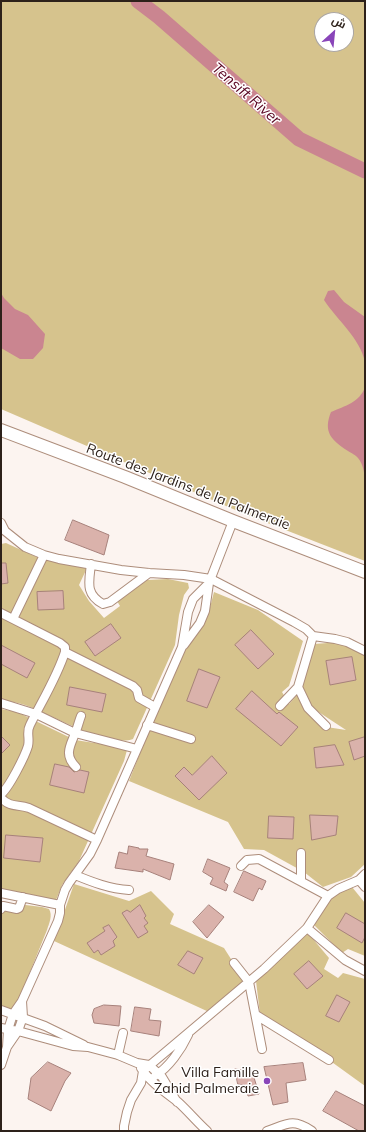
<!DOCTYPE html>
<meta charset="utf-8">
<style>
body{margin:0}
#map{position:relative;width:366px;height:1132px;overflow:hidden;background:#fcf4f0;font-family:Mulish,Cairo,sans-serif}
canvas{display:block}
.frame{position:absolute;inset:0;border:2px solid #2d211a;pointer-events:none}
.north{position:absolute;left:314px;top:12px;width:40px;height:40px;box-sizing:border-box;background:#fff;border:1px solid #aba6a3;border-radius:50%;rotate:27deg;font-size:11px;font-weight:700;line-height:16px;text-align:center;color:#2d211a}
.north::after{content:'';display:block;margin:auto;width:14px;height:18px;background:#8945b9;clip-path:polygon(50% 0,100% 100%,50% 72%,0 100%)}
</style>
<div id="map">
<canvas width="366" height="1132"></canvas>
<div class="frame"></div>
<div class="north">ش</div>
</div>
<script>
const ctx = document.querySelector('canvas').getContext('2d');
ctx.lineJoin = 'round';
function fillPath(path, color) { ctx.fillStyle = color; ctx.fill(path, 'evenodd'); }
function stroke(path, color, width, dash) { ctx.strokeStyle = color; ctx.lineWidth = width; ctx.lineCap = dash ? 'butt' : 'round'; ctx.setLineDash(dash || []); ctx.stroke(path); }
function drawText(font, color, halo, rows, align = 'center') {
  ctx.font = font + ' Mulish,sans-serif'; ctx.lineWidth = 3; ctx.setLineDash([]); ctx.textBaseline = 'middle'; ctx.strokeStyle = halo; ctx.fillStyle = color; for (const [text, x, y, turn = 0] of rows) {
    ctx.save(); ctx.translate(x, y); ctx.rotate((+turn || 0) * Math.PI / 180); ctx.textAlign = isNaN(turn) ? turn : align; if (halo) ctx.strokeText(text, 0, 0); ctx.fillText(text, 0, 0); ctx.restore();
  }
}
fillPath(new Path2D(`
 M1 1H365V561L247 515 1 409ZM322 20H346V44H322Z
 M6 543 41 559 87 568 79 585 89 601 104 618 120 606 117 601 147 580 168 579 188 583 189 588 184 595 179 615 175 645 133 739C107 748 51 714 25 705 17 702 9 702 1 699V544Z
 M214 592 258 610 303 641 289 686 282 692 289 704 298 694 320 726 346 730 314 709 300 688 314 644 341 642 365 654V864L351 877 323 887 304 872 264 850 244 849 228 822 129 781 152 723 187 645C206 628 208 615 214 592Z
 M1 709 17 712 75 740 121 747 127 750 124 761 79 861 62 885 56 900 53 902 1 893Z
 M74 884 129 901 151 891 174 914 170 924 224 948 245 981 209 1012 54 941Z
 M352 887 365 903V956L348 949 342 953 314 925 331 897Z
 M1 902 42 907 49 909C53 915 49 924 47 930L15 1009 11 1010 1 1008Z
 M308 933 329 958 324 969 338 978 343 973 365 979V1086L329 1060 260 1014 256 981Z`), '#d6c38d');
fillPath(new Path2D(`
 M334 290 344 302 365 317V362C360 338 337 320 324 300L328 291Z
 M1 293 4 298 15 309 28 315 45 334 43 348 33 359H20L1 348Z
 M365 387V479C364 471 363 464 358 458 356 455 351 453 348 451 331 440 323 432 331 412 345 406 360 402 365 387Z`), '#ca8590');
stroke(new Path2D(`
 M138 1 159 17 299 139 365 171`), '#ca8590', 15);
const building = new Path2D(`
 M73 520 109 535 104 555 65 540Z
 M1 563H6L8 583 1 584Z
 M63 591 64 609 38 610 37 592Z
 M111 624 121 638 95 656 85 642Z
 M251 630 274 654 258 669 235 645Z
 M1 645 35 663 27 678 1 664Z
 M352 657 356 680 330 685 326 661Z
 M199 669 220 677 207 708 187 701Z
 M70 687 106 694 102 712 67 705Z
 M252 691 277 714 279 712 298 727 281 746 236 709Z
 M1 736 10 745 1 754Z
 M365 737V756L354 760 349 742Z
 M335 745 344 765 316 768 314 748Z
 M212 756 227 773 199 800 175 776 184 767 192 775Z
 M55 764 69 767 74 772 80 770 89 772 84 793 50 785Z
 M310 815 338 816 336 835 312 840Z
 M269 816 294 817 293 839 268 838Z
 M6 835 43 838 40 862 4 858Z
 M129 846 139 848V849H148L146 856 174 864 170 880 143 869V872L115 868 119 852 127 854Z
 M208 859 230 868 224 882 228 885 226 891 210 884 213 878 203 872Z
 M244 871 266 881 262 890 259 888 253 901 234 892Z
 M140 905 146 916 144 918 148 923 144 926 148 932 138 938 122 913 127 910 130 912Z
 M209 905 224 917 207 938 193 922Z
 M346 913 365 924V937L362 943 337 928Z
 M109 925 117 937 113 941 115 946 101 955 98 950 94 953 87 943 105 931 103 928Z
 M188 951 203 958 194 974 178 965Z
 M309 961 323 976 307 989 294 974Z
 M337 995 350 1002 339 1022 326 1016Z
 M104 1005 121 1006 119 1026 94 1023 92 1015 94 1009Z
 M135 1007 151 1009 149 1020 161 1021 159 1036 131 1031Z
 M48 1062 71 1073 65 1081 51 1111 28 1099 31 1078Z
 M303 1063 306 1080 286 1083 288 1102 273 1105 264 1067Z
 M235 1069 252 1071 259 1094 248 1096 246 1086 238 1084Z
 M336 1091 365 1106V1131H359L323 1111Z`);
fillPath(building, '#dab2ab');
stroke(building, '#a7817b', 1);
const street = new Path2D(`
 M1 523 5 531 25 547 44 555 59 559 121 570 149 573 184 575 211 579 294 622 306 629 313 636 335 639 347 642 365 651
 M91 564C89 582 85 594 103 604L110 602 149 573
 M1 613 60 643 65 647V652C57 677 42 701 30 725 26 732 30 738 28 746 25 756 9 788 1 794
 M13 619 44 555
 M184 645 200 623 205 611 209 583 233 521
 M65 652 133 686 137 690 139 698 155 707
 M298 687 308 708 326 726
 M1 703 36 714 75 733 137 749
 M280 706 298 687 313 636
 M147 725 191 739
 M76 767C63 754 71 745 76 731 78 726 79 721 81 716
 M1 798C11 808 17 804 29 808L97 840
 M301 853V881
 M241 866 247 860 259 859 328 896
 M75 875C92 882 110 889 129 890
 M359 880 365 887
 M1 893 60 905
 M1 909 3 906 17 909 19 908 23 897
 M307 928 345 960 365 971
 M234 963 249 982 262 1049
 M1 1010 45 1026 84 1045
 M256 1015 329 1060
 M1 1028 18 1031 73 1046 88 1047 118 1055 137 1063 149 1065 162 1077 177 1102
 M7 1047 8 1030 13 1014 22 1001 58 921 60 913V905L65 890 69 883 90 854 97 840 182 647 188 612 193 599 209 583
 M118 1055 123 1033
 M1 1065 7 1047 18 1031 23 1017 22 1001
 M141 1068C150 1082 165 1092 178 1102 188 1111 197 1122 207 1131
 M155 1076C169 1067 181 1050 188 1035
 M124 1131V1126L127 1112 131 1100 141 1083 143 1071 264 969 307 928 328 896 338 889 359 880 365 874
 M267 1131C287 1124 293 1118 312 1131`);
const secondary = new Path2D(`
 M1 430 125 477 233 521 365 572`);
stroke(street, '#ad8d7b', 10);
stroke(secondary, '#ad8d7b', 14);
stroke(street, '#fff', 8);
stroke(secondary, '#fff', 12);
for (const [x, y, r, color] of [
 [267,1081,4,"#8945b9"]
]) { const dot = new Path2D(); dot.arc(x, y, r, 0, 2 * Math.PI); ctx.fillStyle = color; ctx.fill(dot); stroke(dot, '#fff', 1.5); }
drawText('14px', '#2d211a', '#fff', [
 ["Route des Jardins de la Palmeraie",188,487,21]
]);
drawText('14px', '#2d211a', '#fff', [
 ["Villa Famille",259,1073],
 ["Zahid Palmeraie",259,1089]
], 'right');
drawText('italic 15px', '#580320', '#fff', [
 ["Tensift River",246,94,41]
]);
</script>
